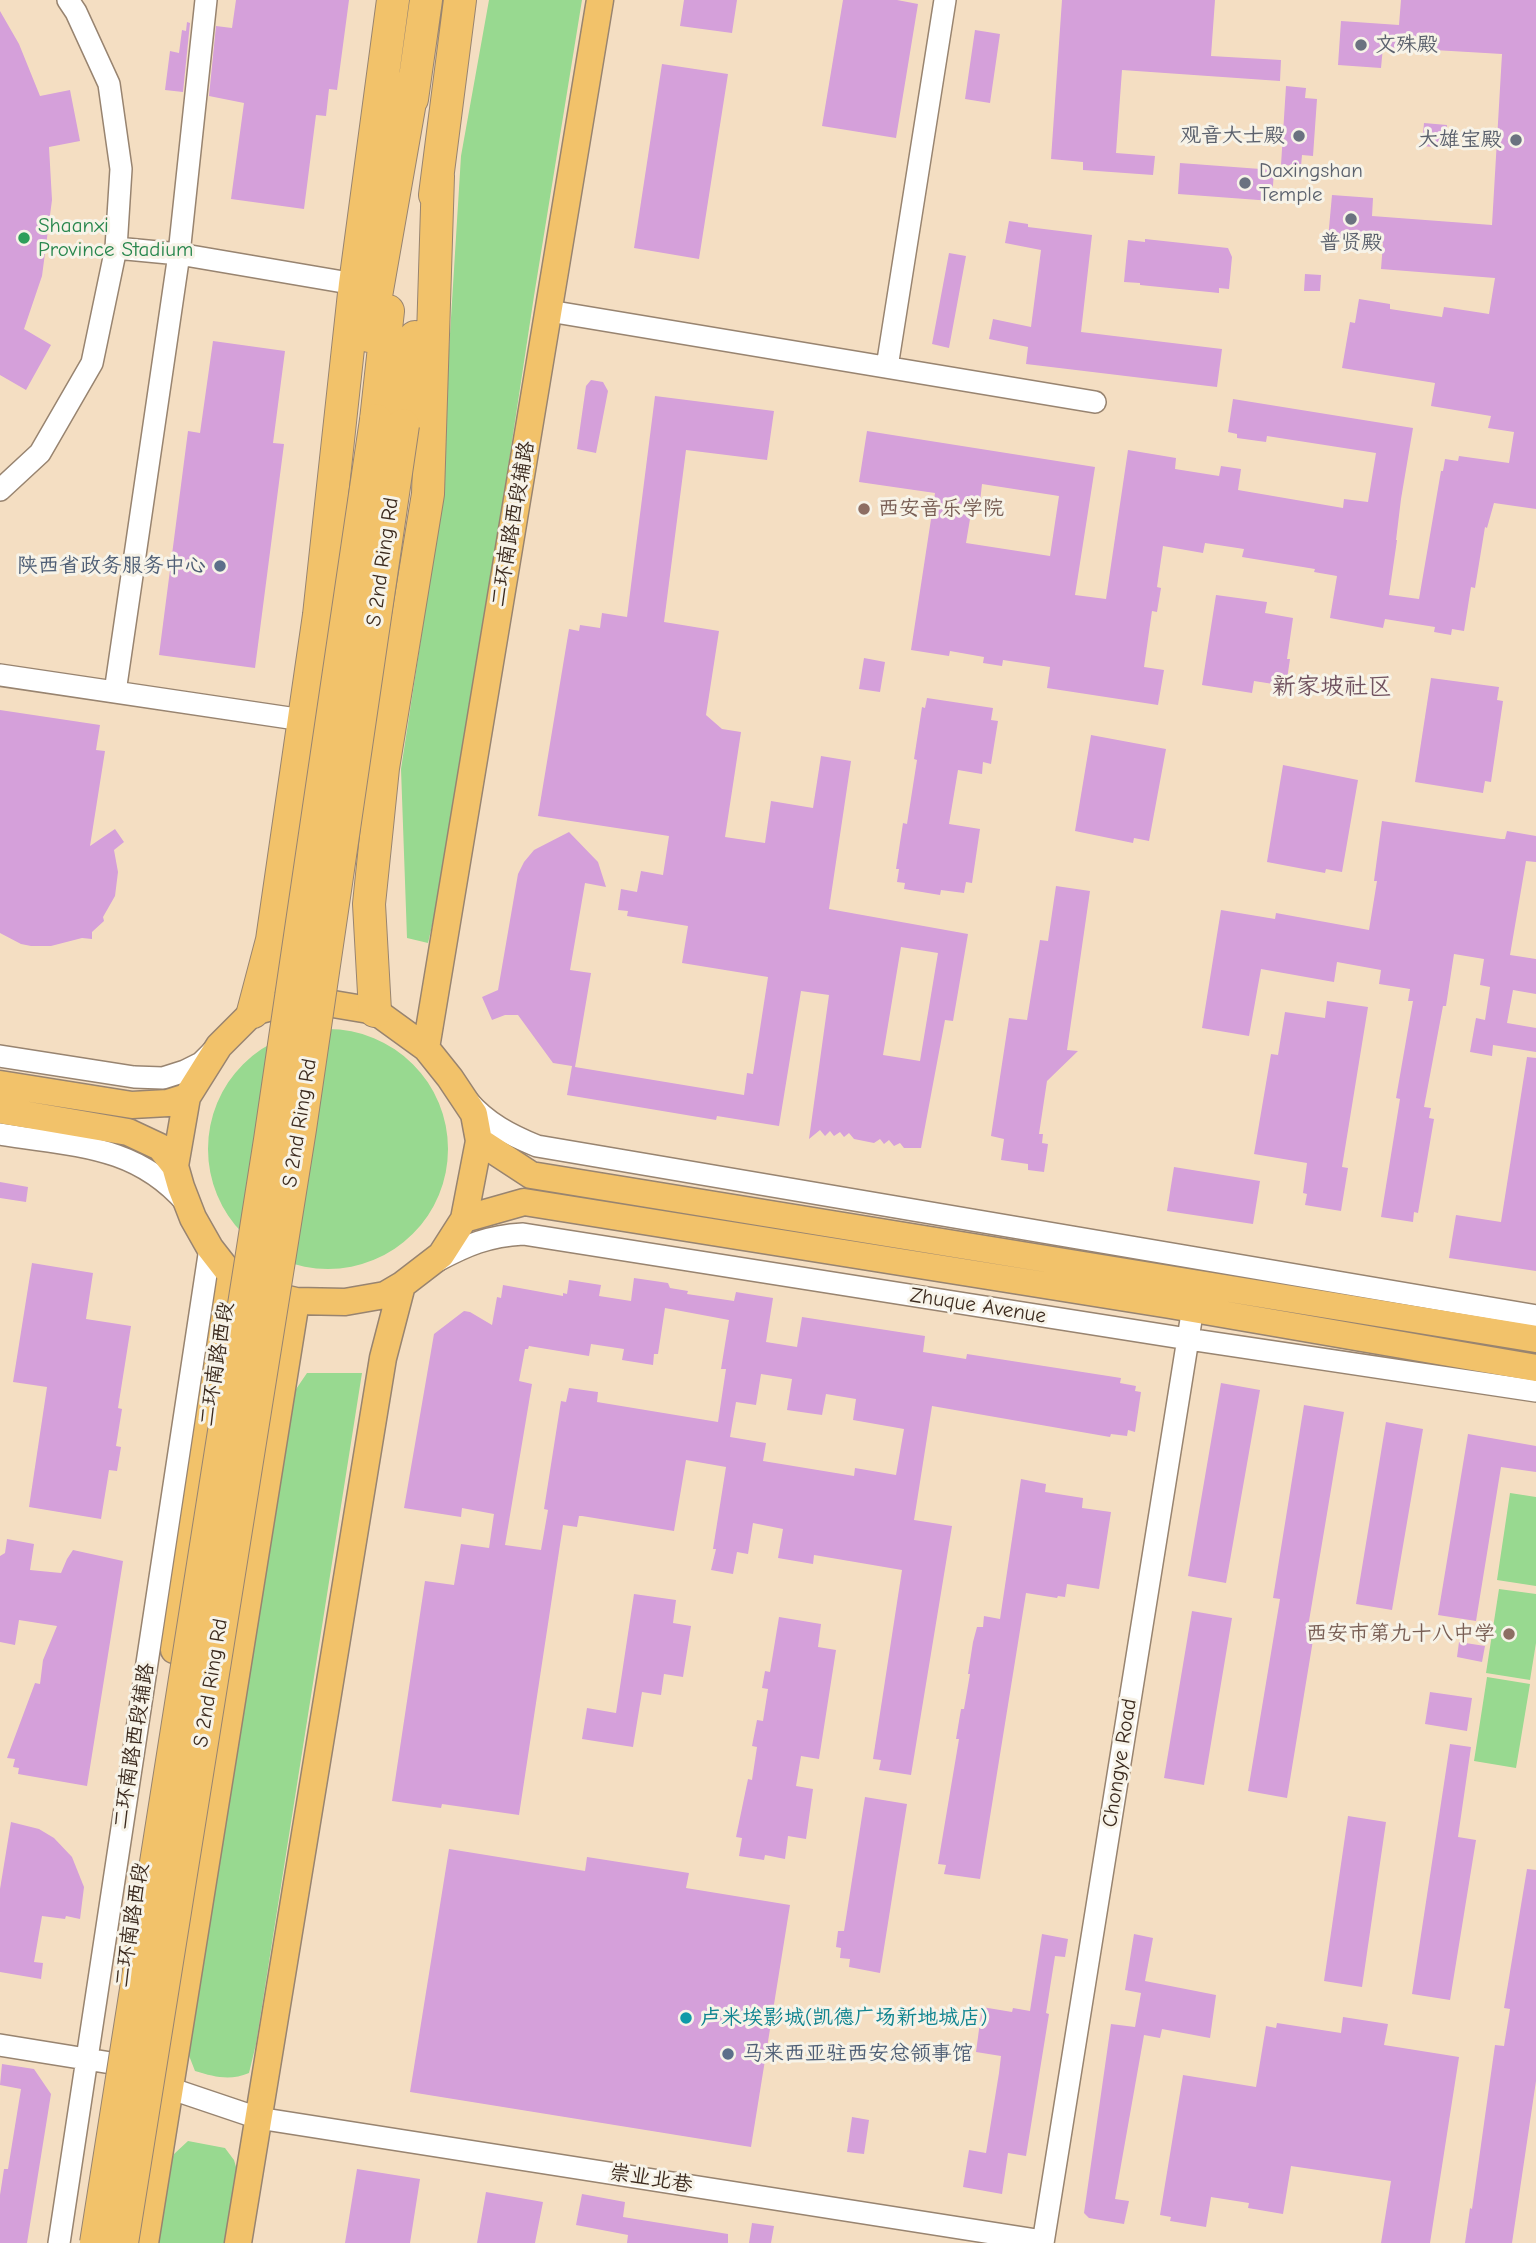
<!DOCTYPE html>
<meta charset="utf-8">
<style>
body{margin:0}
canvas{display:block;background:#f4dec2}
</style>
<canvas width="1536" height="2243"></canvas>
<script>
const ctx = document.querySelector('canvas').getContext('2d');
ctx.lineJoin = 'round';
function fillPath(path, color) { ctx.fillStyle = color; ctx.fill(path, 'evenodd'); }
function stroke(path, color, width, dash) { ctx.strokeStyle = color; ctx.lineWidth = width; ctx.lineCap = dash ? 'butt' : 'round'; ctx.setLineDash(dash || []); ctx.stroke(path); }
function drawText(font, color, halo, rows, align = 'center') {
  ctx.font = font + ' "Comic Neue","LXGW WenKai TC",sans-serif'; ctx.lineWidth = 6; ctx.setLineDash([]); ctx.textBaseline = 'middle'; ctx.strokeStyle = halo; ctx.fillStyle = color; for (const [text, x, y, turn = 0] of rows) {
    ctx.save(); ctx.translate(x, y); ctx.rotate((+turn || 0) * Math.PI / 180); ctx.textAlign = isNaN(turn) ? turn : align; if (halo) ctx.strokeText(text, 0, 0); ctx.fillText(text, 0, 0); ctx.restore();
  }
}
fillPath(new Path2D(`
 M489 0H582L534 296 451 844 428 943 407 938 401 769 438 528 461 156Z
 M208 1149a120 120 0 1 1 240 0a120 120 0 1 1-240 0Z
 M307 1373H362L256 2044 249 2073C230 2081 215 2077 195 2071L188 2053 288 1401Z
 M1510 1493 1536 1497V1586L1497 1580Z
 M1499 1589 1536 1594V1643L1530 1680 1486 1673Z
 M1487 1677 1530 1684 1516 1768 1474 1761Z
 M188 2141 225 2148 234 2160 239 2177 228 2243H153L162 2186 174 2154Z`), '#98d990');
fillPath(new Path2D(`
 M236 0H349L337 90 329 89 326 116 316 115 304 209 231 199 244 103 209 96 216 26 232 28Z
 M684 0H737L732 33 680 26Z
 M843 0H897L918 4 896 138 822 126Z
 M1062 0H1215L1211 56 1281 60 1280 81 1122 70 1116 153 1155 156 1153 175 1083 170V162L1051 159Z
 M1401 0H1536V509L1494 503 1487 528 1485 527 1475 588 1471 587 1464 631 1452 629 1451 635 1434 632 1435 627 1385 619 1383 628 1330 618 1337 576 1314 572 1315 569 1242 557 1244 549 1205 543 1203 553 1163 546 1157 587 1161 588 1157 612 1152 611 1144 667 1164 670 1158 705 1047 688 1050 667 1003 660 1002 666 983 663 984 657 950 651 949 656 911 650 935 493 859 482 867 431 1095 467 1075 595 1106 599 1128 450 1176 458 1175 469 1219 476 1221 466 1241 469 1238 490 1343 508 1344 499 1368 502 1376 453 1267 436 1266 442 1237 438V434L1228 432 1233 399 1413 428 1401 499 1396 540H1397L1389 595 1419 599 1441 471H1443L1445 459 1458 461 1459 456 1509 463 1514 432 1488 428 1491 416 1431 406 1435 383 1342 368 1350 322 1355 323 1359 299 1390 304V309L1442 317 1444 307 1489 314 1495 278 1381 269 1383 243 1328 239 1332 195 1373 198 1372 216 1492 225 1502 54 1383 47 1381 68 1338 65 1341 21 1399 25ZM982 484 1059 496 1050 556 966 543 973 501 980 502Z
 M0 11 19 44 40 96 70 90 80 141 49 147 52 200 42 276 24 329 51 345 26 390 0 375Z
 M187 22 190 23 183 92 165 90 170 51 179 53 182 30 186 31Z
 M975 30 1000 34 990 103 965 99Z
 M662 64 728 74 699 259 634 248Z
 M1286 86 1306 88 1305 98 1317 99 1313 156 1302 155 1301 166 1281 165Z
 M1424 123 1447 125 1445 148 1422 146Z
 M1180 163 1274 170 1272 201 1178 194Z
 M1009 221 1028 224V227L1092 235 1081 332 1222 349 1217 387 1026 364 1028 347 989 339 993 319 1031 327 1041 250 1005 243Z
 M1145 239 1228 248 1232 257 1229 289 1219 288V293L1140 285V283L1124 282 1128 240 1145 242Z
 M949 253 966 256 949 348 932 344Z
 M1305 274 1321 275 1320 291H1304Z
 M213 341 285 351 273 443 284 444 255 668 159 655 188 431 200 433Z
 M591 380 603 382 608 391 596 453 577 449 586 386Z
 M655 396 774 411 767 460 686 450 664 622 719 631 706 715 722 729 741 732 725 837 765 843 771 801 813 808 821 756 851 761 829 909 968 934 953 1021 945 1020 921 1148H904L900 1143 894 1146 889 1140 884 1144 880 1139 874 1143 854 1139 849 1133 844 1137 840 1132 834 1136 830 1131 825 1136 820 1130 809 1139 829 995 801 991 779 1126 717 1116 716 1120 567 1095 572 1066 553 1063 518 1015H505L492 1020 482 997 498 990 518 874 524 862 534 850 569 832 598 862 606 887 585 883 570 970 591 973 575 1067 744 1095 747 1073 753 1074 768 977 682 963 688 926 627 916 628 911 618 910 621 889 637 892 641 871 663 875 669 836 538 816 569 629 579 631 580 625 600 628 602 613 627 617ZM901 947 938 953 920 1061 883 1055Z
 M1216 595 1267 602 1265 613 1293 618 1287 659H1290L1286 686 1254 681 1252 693 1202 685Z
 M864 658 885 662 880 692 859 689Z
 M1431 678 1499 687 1497 700 1503 701 1491 782 1485 781 1483 793 1415 782Z
 M927 698 993 708 991 720 998 721 991 764 983 762 982 774 958 770 949 824 980 829 972 883 966 882 964 893 941 890 940 895 904 889 905 883 897 882 899 869H896L903 823 907 824 917 760 914 759 922 707 925 708Z
 M0 710 100 725 96 750 105 751 90 846 115 829 124 842 114 850 118 872 115 896 103 917 104 921 92 932V939L82 938 51 946H31L21 944 0 933Z
 M1091 735 1166 749 1149 841 1134 838 1133 843 1075 831Z
 M1283 765 1358 780 1342 872 1326 869 1325 873 1267 862Z
 M1382 821 1501 839H1505L1507 831 1536 836V862L1526 861 1510 955 1536 959V994L1513 990 1507 1023 1536 1028V1052L1493 1045 1492 1056 1470 1052 1476 1018 1485 1020 1490 987 1480 985 1484 959 1454 954 1446 1006H1443L1424 1107 1431 1108 1429 1118 1434 1119 1418 1213 1414 1212 1413 1222 1381 1217 1400 1099 1396 1098 1413 1001H1408L1410 989 1379 984 1381 970 1337 962 1334 982 1261 969 1249 1036 1202 1028 1221 910 1275 919 1276 913 1369 930 1377 881H1374Z
 M1056 886 1090 891 1067 1050 1078 1051 1047 1081 1039 1134H1043L1042 1143 1048 1144 1044 1172 1028 1170V1164L1001 1160 1004 1139 991 1136 1009 1018 1027 1020 1040 940 1048 941Z
 M1327 1001 1368 1007 1342 1167 1348 1168 1341 1211 1305 1205 1307 1194 1303 1193 1307 1163 1254 1154 1271 1054 1278 1055 1285 1012 1325 1018Z
 M1527 1057 1536 1058V1271L1449 1258 1456 1215 1501 1222Z
 M1174 1167 1260 1181 1253 1224 1167 1211Z
 M0 1182 28 1187 26 1202 0 1198Z
 M32 1263 93 1273 86 1319 131 1326 118 1408 122 1409 116 1446 121 1447 117 1471 109 1470 101 1519 29 1507 47 1387 13 1382Z
 M634 1278 668 1283 670 1288 688 1291 687 1294 734 1301 736 1292 773 1298 766 1342 797 1347 802 1317 925 1336 923 1352 966 1359 967 1354 1121 1378 1120 1383 1136 1386 1135 1391 1141 1392 1135 1432 1128 1430 1127 1436 1111 1434 1110 1437 932 1406 914 1520 952 1526 911 1775 879 1770 881 1760 873 1759 902 1570 814 1555 813 1564 778 1558 783 1529 753 1523 748 1554 737 1552 733 1574 711 1570 716 1549H713L726 1467 686 1460 674 1531 582 1516H579L577 1527 563 1525 519 1815 442 1804 441 1808 392 1801 425 1581 454 1585 461 1544 489 1548 494 1514 462 1508 461 1517 404 1508 434 1334 464 1311 470 1312 492 1325 497 1297 501 1298 503 1285 563 1296V1293L567 1294 569 1280 601 1285 599 1296 631 1301ZM665 1308 729 1320 721 1369H726L718 1422 597 1402 598 1392 569 1388 566 1402 561 1401 544 1509 548 1510 541 1550 505 1545 532 1384 519 1381 525 1349H528L529 1346 589 1356 591 1344 624 1349 622 1360 653 1365 654 1354H658ZM761 1374 792 1379 787 1410 822 1415 826 1394 856 1399 853 1420 904 1429 896 1475 855 1468 854 1476 763 1461 766 1443 730 1437 736 1402 756 1405Z
 M1221 1383 1260 1390 1226 1583 1188 1576Z
 M1304 1405 1344 1412 1307 1633 1314 1634 1287 1798 1248 1791 1280 1599 1273 1598Z
 M1386 1422 1423 1429 1392 1610 1356 1604Z
 M1468 1434 1536 1446V1472L1501 1467 1476 1621 1438 1615Z
 M1021 1479 1046 1484 1045 1492 1083 1498 1082 1508 1111 1512 1099 1589 1067 1584 1065 1597 1058 1596 1057 1598 1026 1593 980 1879 944 1874 946 1865 938 1864 959 1739H956L961 1709H964L970 1674H968L973 1642 977 1627H983L984 1616 1000 1619Z
 M7 1539 34 1544 30 1570 61 1573 67 1559 73 1550 123 1561 87 1786 18 1774 19 1768 13 1767 15 1759 7 1758 35 1683 40 1684 43 1660 57 1626 19 1620 15 1645 0 1642V1556L5 1553Z
 M634 1594 676 1600 673 1623 691 1626 683 1677 664 1674 661 1695 642 1692 633 1747 582 1739 587 1708 616 1713Z
 M1192 1611 1232 1618 1204 1785 1164 1778Z
 M779 1617 821 1624 818 1647 836 1650 819 1759 801 1756 796 1786 813 1789 806 1839 788 1836 785 1859 765 1855 764 1860 739 1856 742 1838 736 1837 748 1779 752 1780 757 1747 752 1746 757 1720 763 1721 768 1689 762 1688 765 1671 770 1672Z
 M1459 1642 1485 1646 1482 1662 1457 1657Z
 M1430 1692 1472 1698 1467 1731 1425 1724Z
 M1450 1744 1471 1747 1458 1837 1476 1840 1450 2000 1412 1994Z
 M865 1797 907 1804 880 1973 849 1967 850 1959 840 1958 841 1948 836 1947 838 1931H844Z
 M1348 1816 1386 1822 1362 1987 1324 1981Z
 M11 1822 39 1829 54 1838 72 1857 84 1887 80 1919 66 1916 65 1919 42 1916 34 1962 43 1963 41 1979 0 1972V1889Z
 M449 1849 585 1871 587 1857 689 1873 686 1888 790 1905 751 2147 410 2092Z
 M1527 1869 1536 1870V2081L1512 2243H1465L1470 2208 1472 2209 1495 2045 1504 2046 1510 2009 1504 2008Z
 M1042 1934 1068 1939 1065 1957 1055 1956 1046 2013 1049 2014 1026 2156 1008 2153 1002 2194 963 2187 969 2150 986 2153 999 2073 1001 2056 976 2052 982 2007 1012 2012 1013 2008 1030 2011Z
 M1134 1934 1153 1938 1145 1981 1216 1995 1210 2038 1162 2029 1160 2038 1144 2035 1115 2199 1129 2201 1124 2224 1089 2218 1084 2213 1111 2024 1135 2027 1141 1993 1125 1990Z
 M1343 2017 1388 2024 1384 2045 1459 2057 1430 2243H1381L1391 2181 1291 2166 1283 2214 1248 2208 1249 2203 1211 2197 1206 2227 1170 2221 1171 2217 1160 2215 1183 2075 1256 2087 1266 2026 1276 2028 1277 2023 1341 2033Z
 M2 2064 34 2069 51 2094 27 2243H0V2195L4 2169H8L21 2089 0 2085Z
 M852 2117 869 2120 864 2154 847 2152Z
 M357 2169 420 2179 410 2243H345Z
 M486 2192 543 2202 535 2243H477Z
 M582 2194 625 2202 623 2217 728 2234V2243H627L628 2235 576 2225Z
 M752 2223 774 2226 771 2243H749Z`), '#d5a0da');
const minor = new Path2D(`
 M116 248 179 254 355 284
 M549 311 1095 402
 M887 367 945 0
 M0 490 40 453 92 363 116 248 121 169 109 84 76 12 68 0
 M0 675 303 720
 M115 692 179 254 206 0
 M0 1056 134 1077 163 1078 185 1071 201 1063 212 1052
 M468 1101C487 1123 510 1135 537 1146L1536 1316
 M0 1134C72 1146 135 1144 186 1203
 M437 1261C467 1245 488 1236 523 1234L1188 1339 1536 1391
 M0 2045 111 2063 169 2088 258 2118 1043 2241
 M59 2243 210 1248
 M1043 2243 1195 1295`);
const major = new Path2D(`
 M303 999 375 1011 426 1048 450 1078 474 1114 479 1141 464 1219 441 1255 402 1285 385 1295 345 1302 296 1301 258 1292 231 1275 210 1248 193 1218 181 1187 175 1166 187 1097 219 1046 253 1012Z
 M426 1048 600 0
 M0 1084 132 1105 168 1103 187 1097
 M0 1110 128 1132 160 1147 175 1166
 M479 1141 531 1175 1536 1339
 M464 1219 524 1202 1170 1305 1536 1368
 M174 1650 231 1275
 M145 2243 296 1301
 M238 2243 383 1358 402 1285`);
const highway = new Path2D(`
 M412 99 426 0
 M435 195 460 0
 M369 336 414 79
 M376 420 388 311
 M403 425 415 337
 M375 1011 369 904 383 768 428 494 438 176
 M253 1012 272 940 319 615 355 284 393 0`);
stroke(minor, '#988470', 24);
stroke(major, '#988470', 29);
stroke(highway, '#988470', 34);
stroke(minor, '#fff', 21);
stroke(major, '#f2c26a', 26);
stroke(highway, '#f2c26a', 32);
const highwayBridge = new Path2D(`
 M96 2243 270 1140 376 420
 M122 2243 300 1129 403 425`);
stroke(highwayBridge, '#988470', 34, []);
stroke(highwayBridge, '#f2c26a', 32);
for (const [x, y, r, color] of [
 [1361,45,7,"#6b7280"],
 [1299,136,7,"#6b7280"],
 [1516,140,7,"#6b7280"],
 [1245,183,7,"#6b7280"],
 [1351,219,7,"#6b7280"],
 [24,238,7,"#2e9e5b"],
 [864,509,7,"#8d6e63"],
 [220,566,7,"#5c6f8a"],
 [1509,1634,7,"#8d6e63"],
 [686,2018,7,"#0f9aa8"],
 [728,2054,7,"#5c6f8a"]
]) { const dot = new Path2D(); dot.arc(x, y, r, 0, 2 * Math.PI); ctx.fillStyle = color; ctx.fill(dot); stroke(dot, '#f7f3e8', 2.5); }
drawText('21px', '#5b616d', '#f7f3e8', [
 ["文殊殿",1375,45],
 ["观音大士殿",1285,136,"right"],
 ["大雄宝殿",1502,140,"right"],
 ["Daxingshan",1259,171],
 ["Temple",1259,195],
 ["普贤殿",1351,243,"center"]
], 'left');
drawText('21px', '#27864d', '#f7f3e8', [
 ["Shaanxi",38,226],
 ["Province Stadium",38,250]
], 'left');
drawText('21px', '#785e54', '#f7f3e8', [
 ["西安音乐学院",878,509],
 ["西安市第九十八中学",1495,1634,"right"]
], 'left');
drawText('21px', '#3b2a1e', '#f7f3e8', [
 ["二环南路西段辅路",513,524,-80],
 ["S 2nd Ring Rd",383,562,-82],
 ["S 2nd Ring Rd",300,1123,-81],
 ["Zhuque Avenue",978,1306,9],
 ["二环南路西段",217,1364,-81],
 ["S 2nd Ring Rd",211,1683,-81],
 ["二环南路西段辅路",134,1746,-81],
 ["Chongye Road",1120,1763,-81],
 ["二环南路西段",132,1925,-81],
 ["崇业北巷",651,2179,9]
]);
drawText('21px', '#4e5e75', '#f7f3e8', [
 ["陕西省政务服务中心",206,566],
 ["马来西亚驻西安总领事馆",742,2054,"left"]
], 'right');
drawText('21px', '#0d838f', '#f7f3e8', [
 ["卢米埃影城(凯德广场新地城店)",700,2018]
], 'left');
drawText('24px', '#715360', '#f7f3e8', [
 ["新家坡社区",1332,687]
]);
</script>
